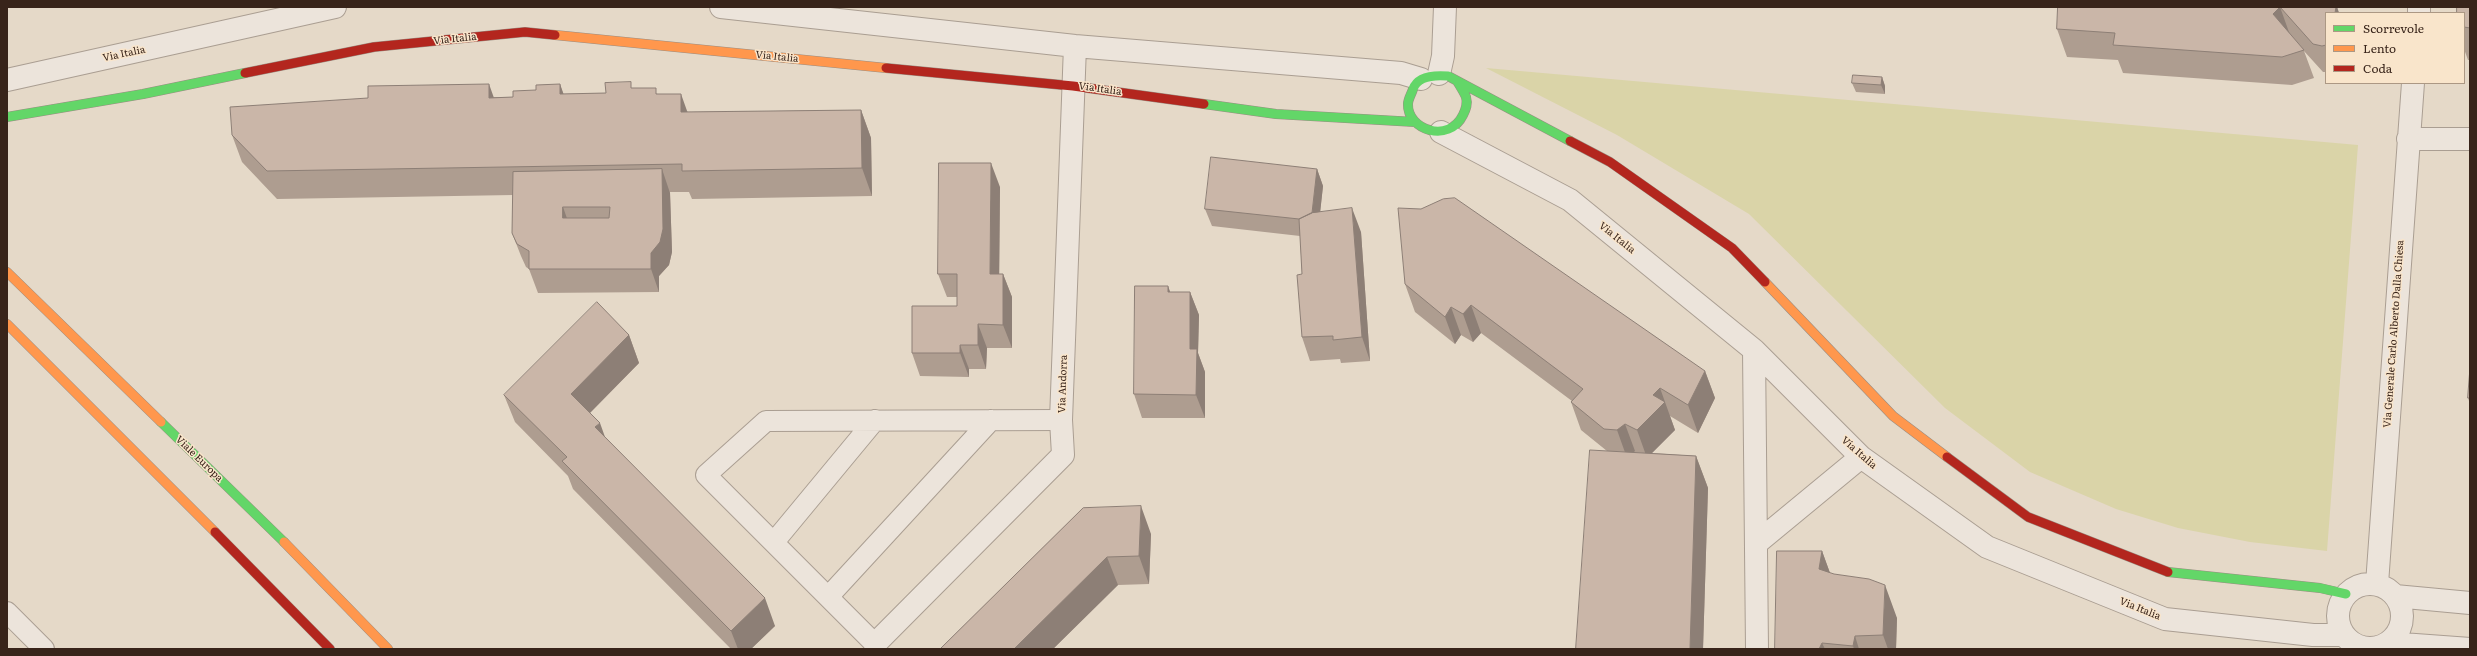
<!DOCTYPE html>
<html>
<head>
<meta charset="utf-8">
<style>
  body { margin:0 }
  #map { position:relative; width:2477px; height:656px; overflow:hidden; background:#e5d9c8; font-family:Literata,serif }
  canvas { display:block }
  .frame { position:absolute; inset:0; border:8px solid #38241a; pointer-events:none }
  .legend { position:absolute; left:2325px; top:12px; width:140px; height:72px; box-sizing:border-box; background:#f9e5cb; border:1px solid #ac9884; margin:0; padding:5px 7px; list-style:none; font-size:12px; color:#38241a }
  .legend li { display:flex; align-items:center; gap:8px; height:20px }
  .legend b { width:20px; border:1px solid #ac9884 }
</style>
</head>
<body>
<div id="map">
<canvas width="2477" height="656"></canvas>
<div class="frame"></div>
<ul class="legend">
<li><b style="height:5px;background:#63d668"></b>Scorrevole</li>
<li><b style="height:5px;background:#ff974d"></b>Lento</li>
<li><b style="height:5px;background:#b3261e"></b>Coda</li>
</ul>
</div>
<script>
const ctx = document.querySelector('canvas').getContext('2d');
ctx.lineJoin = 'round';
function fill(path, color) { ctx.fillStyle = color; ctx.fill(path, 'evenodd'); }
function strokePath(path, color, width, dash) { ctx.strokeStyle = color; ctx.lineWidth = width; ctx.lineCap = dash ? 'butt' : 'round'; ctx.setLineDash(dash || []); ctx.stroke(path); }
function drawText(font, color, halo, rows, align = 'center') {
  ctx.font = font + ' Literata,serif'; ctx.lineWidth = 3; ctx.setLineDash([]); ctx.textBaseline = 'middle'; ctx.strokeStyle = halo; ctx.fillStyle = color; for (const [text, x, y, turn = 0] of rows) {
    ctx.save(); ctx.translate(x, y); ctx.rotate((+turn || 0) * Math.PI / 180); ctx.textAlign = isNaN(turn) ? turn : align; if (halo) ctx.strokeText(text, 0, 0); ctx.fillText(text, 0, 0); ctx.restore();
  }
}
const green = new Path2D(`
  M1486,68L2358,145L2327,551L2250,542L2178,528L2116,509L2030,472L1945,408L1749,214L1617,135Z`);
const lane = new Path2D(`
  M774,542L875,420
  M828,597L991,420
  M7,612L44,649
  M875,644L706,475L766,421L1061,420`);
const street = new Path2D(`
  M721,7L1075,46L1401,73L1421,79
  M2419,13V7
  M1439,74L1443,56L1445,7
  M7,80L335,7
  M1441,132L1570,200L1754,350L1861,457L1987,547L2165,619L2313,635H2343
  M2408,139H2470
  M1754,350L1757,649
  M1758,542L1861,457
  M2338 616a32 32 0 1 1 64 0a32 32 0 1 1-64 0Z
  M2377,584L2413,83
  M2395,596L2470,603
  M2388,643L2470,649
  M875,644L1063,455L1061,420L1075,46`);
const fast = new Path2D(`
  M1457,81C1460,86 1464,92 1466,97C1468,104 1466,109 1463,115C1449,144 1407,130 1408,104C1408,99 1412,93 1413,89C1418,75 1436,75 1448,76L1570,141
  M1204,104L1276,114L1415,122
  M7,117L143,94L245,73
  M161,422L284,542
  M2168,572L2320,588L2346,594`);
const slow = new Path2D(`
  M555,35L886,68
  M7,272L161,422
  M1765,282L1893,416L1947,457
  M7,324L215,532
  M284,542L388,649`);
const jam = new Path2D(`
  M886,68L1073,86L1204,104
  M245,73L374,47L525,32L555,35
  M1570,141L1610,162L1732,248L1765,282
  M1947,457L2028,517L2168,572
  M215,532L330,649`);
const wall = new Path2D(`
  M2058,7H2337L2339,13H2326V72H2323L2304,51L2314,78L2292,85L2123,73L2118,60L2067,57L2057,29Z
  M2470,7V60H2468L2464,49V13Z
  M1882,77L1885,86V94L1856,92L1852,83Z
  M560,84L563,94L606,93L633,88L658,94L688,112L861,110L871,138L872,196L692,199L689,192H670L672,252L669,265L659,276V292L538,293L529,269L526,267L521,256L512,233L513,195L277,199L242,162L232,135L494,97H513Z
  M1317,169L1323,186L1320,212L1361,232L1370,361L1341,363L1340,359L1310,361L1302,337V274L1300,236L1212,226L1205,209Z
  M1000,187L999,274H1003L1012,297V348H987L986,369H969V377L920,376L912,353L957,306V297H947L938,274Z
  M1405,284L1705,371L1715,398L1698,433L1670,416L1675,430L1652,453L1696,456L1708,488L1703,649H1576L1607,451L1581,430L1571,402L1572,401L1481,333L1473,342L1461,335L1455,344L1415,312Z
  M1168,286L1170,292H1190L1199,315L1198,353L1205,372V418H1142L1134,394Z
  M629,335L639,363L590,413L605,437L775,626L751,649H731L573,489L568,476L515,422L504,395Z
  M2470,368V404L2468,398Z
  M1083,508L1151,534L1149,584L1118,585L1053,649H940Z
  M1822,551L1830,573L1897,618L1896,649H1775Z`);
const shadedWall = new Path2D(`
  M2280,7L2290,35L2273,14Z
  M2336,7H2337L2339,13H2335Z
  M1882,77L1885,86V94L1881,85Z
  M489,84L499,112L489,98Z
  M560,84L570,112L560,94Z
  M681,94L691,122L681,112Z
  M861,110L871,138L872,196L862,168Z
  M991,163L1000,187L999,297L990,274Z
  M662,169L670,193L672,252L669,265L659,276V292L651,269V253Z
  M1317,169L1323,186L1318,232L1312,215Z
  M563,207L571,230L563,218Z
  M1352,208L1361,232L1370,361L1362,337Z
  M1003,274L1012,297V348L1003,325Z
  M1168,286L1176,309L1168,292Z
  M1190,292L1199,315L1198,353L1205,372V418L1196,395L1190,349Z
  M1471,305L1481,333L1473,342L1463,314Z
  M1451,307L1461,335L1455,344L1445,317Z
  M978,324L987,348L986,369L978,345Z
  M629,335L639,363L581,422L571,394Z
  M960,345L969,369V377L960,353Z
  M1705,371L1715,398L1698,433L1688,405Z
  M1660,388L1675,430L1647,458L1637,430L1653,395Z
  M600,423L610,451L595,427Z
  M1625,424L1635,451L1627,458L1617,430Z
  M1696,456L1708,488L1703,649H1690Z
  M1141,506L1151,534L1149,584L1139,556Z
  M1822,551L1834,584L1819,569Z
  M1107,557L1118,585L1053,649H1014Z
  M1885,585L1897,618L1896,649H1888L1883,635Z
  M765,598L775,626L751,649H738L731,631Z
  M1855,636L1859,649H1854L1853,646Z
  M1822,643L1825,649H1819Z`);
const building = new Path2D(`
  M2058,7H2336L2335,13H2326V45L2322,46L2313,44L2280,7L2273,14L2304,50L2282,57L2113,45L2115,33L2057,29Z
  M2457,7H2470V28L2464,27V13H2457Z
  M1853,75L1882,77L1881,85L1852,83Z
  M631,82V88H656V94H681V112L861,110L862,168L682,171V164L267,171L232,135L230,107L368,98V86L489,84V98L513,97V91L536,90V85L560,84V94L606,93L605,83Z
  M1211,157L1317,169L1312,213L1299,219L1205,209Z
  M939,163H991L990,274H1003V325L978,324V345H960V353H912V306H957V274H938Z
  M662,169L663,229L660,242L651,253V269H529V251L517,244L512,233L513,172ZM563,207H610L609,218H563Z
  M1455,198L1705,371L1688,405L1660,388L1653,395L1665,402L1637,430L1625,424L1617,430L1604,429L1571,402L1583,389L1471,305L1463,314L1451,307L1445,317L1405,284L1398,208L1421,209L1443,199Z
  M1352,208L1362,337L1333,340V336L1302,337L1297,275L1302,274L1299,219L1311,213Z
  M1135,286H1168V292H1190V349H1197L1196,395L1134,394Z
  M597,302L629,335L571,394L600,423L595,427L765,598L731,631L562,461L567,457L504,395Z
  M2470,368V398H2468Z
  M1590,450L1696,456L1690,649H1576Z
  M1141,506L1139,556L1107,557L1014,649H940L1083,508Z
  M1777,551H1822L1819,569L1834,574L1869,579L1885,585L1883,635L1855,636L1853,646L1822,643L1819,649H1775Z`);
const streetNames = [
  ["Via Italia",455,39,-6],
  ["Via Italia",124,54,-12],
  ["Via Italia",777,57,6],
  ["Via Italia",1100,89,8],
  ["Via Italia",1617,238,39],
  ["Via Generale Carlo Alberto Dalla Chiesa",2394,334,-86],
  ["Via Andorra",1063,384,-88],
  ["Via Italia",1859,453,41],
  ["Viale Europa",199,459,44],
  ["Via Italia",2140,609,22]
];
fill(green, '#dad4a8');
strokePath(lane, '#aa9e92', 22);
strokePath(street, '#aa9e92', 24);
strokePath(fast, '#998d82', 10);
strokePath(slow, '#998d82', 10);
strokePath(jam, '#998d82', 10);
strokePath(lane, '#ece4db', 20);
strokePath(street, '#ece4db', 22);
strokePath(fast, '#63d668', 9);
strokePath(slow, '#ff974d', 9);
strokePath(jam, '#b3261e', 9);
fill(wall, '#ae9d90');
fill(shadedWall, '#8d7f76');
fill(building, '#cab6a8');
strokePath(building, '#8d7f76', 1);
drawText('10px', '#38241a', '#f9e5cb', streetNames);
</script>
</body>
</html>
